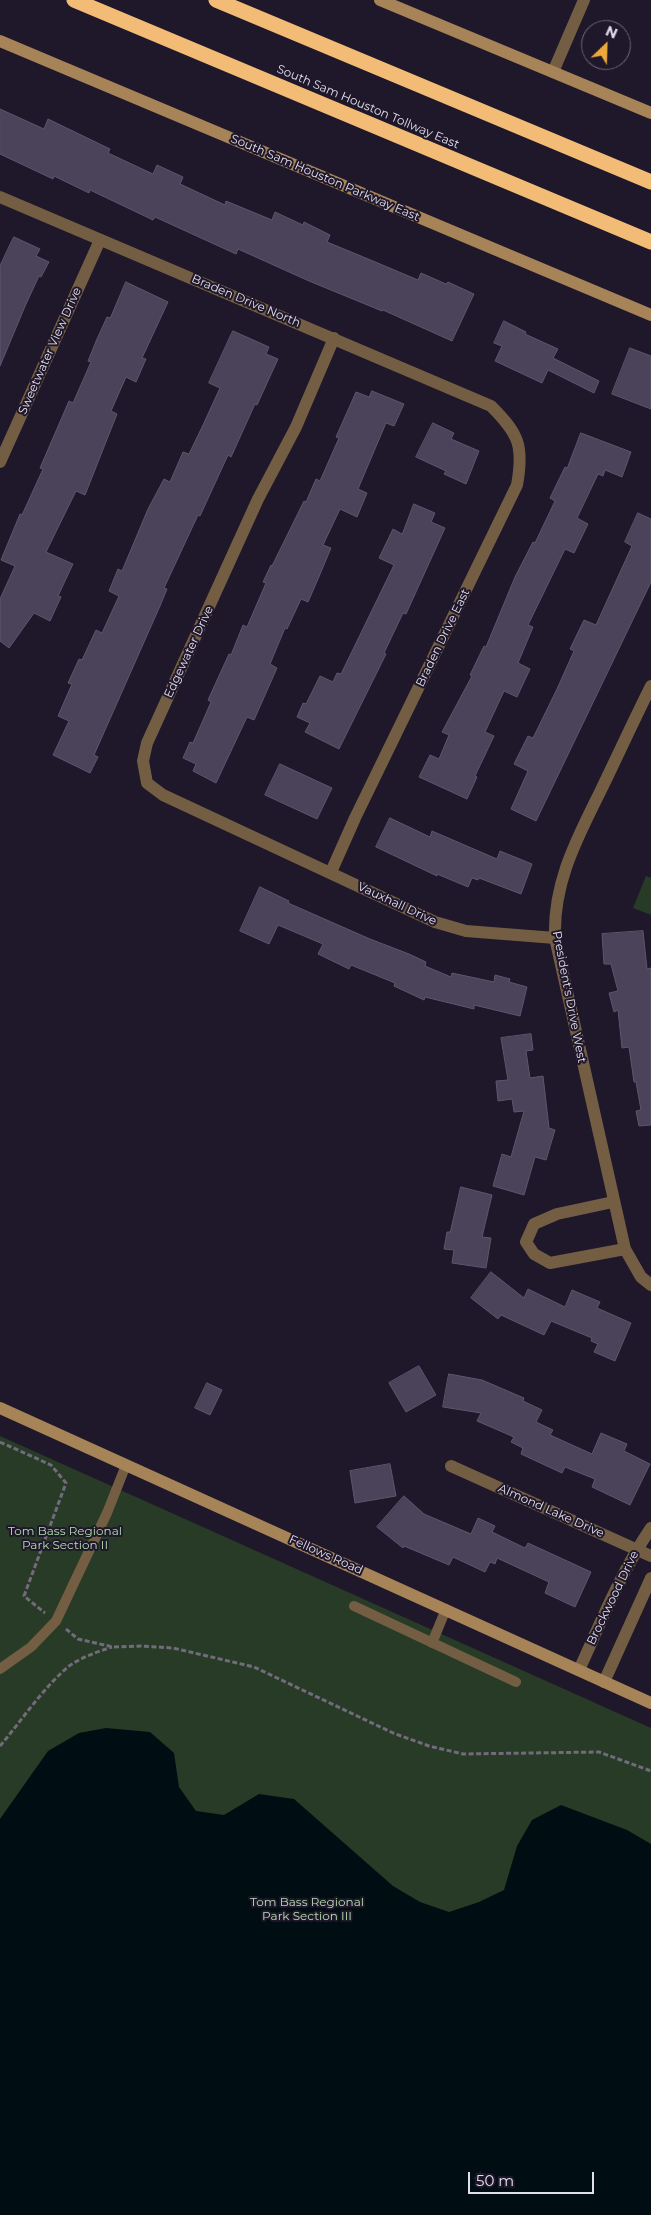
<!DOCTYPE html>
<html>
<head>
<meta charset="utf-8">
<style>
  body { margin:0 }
  #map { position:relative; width:651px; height:2215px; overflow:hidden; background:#1f172a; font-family:Montserrat,sans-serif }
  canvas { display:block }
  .north { position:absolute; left:581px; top:20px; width:50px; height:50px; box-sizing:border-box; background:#1f172a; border:1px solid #6d6778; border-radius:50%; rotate:24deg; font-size:14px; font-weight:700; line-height:20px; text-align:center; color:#e3deec }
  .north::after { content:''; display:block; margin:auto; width:18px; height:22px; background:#eda83b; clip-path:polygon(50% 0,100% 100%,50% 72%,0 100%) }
  .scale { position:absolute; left:468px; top:2172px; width:126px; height:22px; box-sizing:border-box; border:2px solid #e3deec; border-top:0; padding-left:6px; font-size:15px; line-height:18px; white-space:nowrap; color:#e3deec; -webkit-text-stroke:4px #1f172a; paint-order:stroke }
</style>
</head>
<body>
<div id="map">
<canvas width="651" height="2215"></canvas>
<div class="north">N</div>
<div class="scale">50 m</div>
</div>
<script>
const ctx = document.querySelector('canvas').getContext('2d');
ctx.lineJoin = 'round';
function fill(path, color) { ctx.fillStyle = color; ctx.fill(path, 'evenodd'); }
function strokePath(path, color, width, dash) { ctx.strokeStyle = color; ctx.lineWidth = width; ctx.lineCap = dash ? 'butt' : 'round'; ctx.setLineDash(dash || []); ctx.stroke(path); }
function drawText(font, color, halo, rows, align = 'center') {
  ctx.font = font + ' Montserrat,sans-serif'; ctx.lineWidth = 4; ctx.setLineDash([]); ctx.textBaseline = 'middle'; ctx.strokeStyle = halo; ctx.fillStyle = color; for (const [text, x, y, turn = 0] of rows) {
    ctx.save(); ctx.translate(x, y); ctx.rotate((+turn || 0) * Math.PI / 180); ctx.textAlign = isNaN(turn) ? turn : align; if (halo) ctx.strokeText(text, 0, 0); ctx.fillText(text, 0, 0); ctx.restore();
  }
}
const green = new Path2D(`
  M646,876L651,878V915L633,908Z
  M0,1436L651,1728V2215H0Z`);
const water = new Path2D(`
  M106,1728L150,1732L174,1753L179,1787L196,1811L224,1815L259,1794L294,1799L393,1886L420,1902L449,1912L479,1902L504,1890L517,1846L532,1820L561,1805L627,1830L651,1844V2215H0V1819L48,1751L79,1733Z`);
const building = new Path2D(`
  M0,109L44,129L48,119L110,149L108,153L153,174L157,165L183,177L180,184L225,205L226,201L272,220L275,212L303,225L304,222L330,235L327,242L373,261L418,280L421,273L446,284L448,282L474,294L452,341L383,310L382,311L309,281L238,249L236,254L155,217L153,220L90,190L89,193L54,176L53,179L0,154Z
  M14,237L40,249L36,256L49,262L41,277L39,276L26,304L0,366V266Z
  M126,282L168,302L142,358L146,359L136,382L126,377L111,411L117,414L85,495L76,491L46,552L73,564L58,596L61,597L50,621L34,613L9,648L0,641V599L15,566L1,560L20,514L22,515L43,469L40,468L69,401L73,403L91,362L88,361L97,339L107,317L110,318Z
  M504,321L526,332L525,334L558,349L553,358L599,381L594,393L548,370L542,383L495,361L502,346L494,343Z
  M233,331L269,347L266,354L278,359L257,405L255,404L231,457L228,455L200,516L198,515L164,588L167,589L160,606L94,755L98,757L90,773L53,755L69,721L58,716L72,684L68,683L79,659L82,660L96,630L102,633L119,596L109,591L118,569L122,571L148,509L164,479L170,482L183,452L189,454L203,425L220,388L209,383Z
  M630,348L651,356V409L612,394Z
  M372,391L404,404L394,426L386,423L358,489L367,493L357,517L340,509L323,545L331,548L318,579L308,602L301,599L287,629L285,628L270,664L277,668L254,720L247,717L216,783L193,771L196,764L183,758L190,742L193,743L211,702L208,700L229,654L231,655L243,625L247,627L266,583L263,582L271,565L272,566L304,501L306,502L316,479L320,481L339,438L336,437L356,392L369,397Z
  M433,423L454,433L451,439L479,451L466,484L444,474L446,471L416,457Z
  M581,433L631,452L622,477L605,470L603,476L598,474L577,518L588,524L574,553L565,549L528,625L533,627L518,663L530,669L517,697L504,691L485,732L494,736L475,776L477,777L467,799L419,777L430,755L439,759L449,735L442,732L472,676L470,675L484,646L486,647L515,577L533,542L535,543L555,501L550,498L565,467L567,468Z
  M414,504L435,513L431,522L445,528L406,614L403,613L384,653L386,654L339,749L305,732L310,723L297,717L303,703L306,704L320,676L333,682L337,673L341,674L394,565L379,558L393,529L402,534Z
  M638,513L651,519V582L536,821L511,809L528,771L514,764L528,736L533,738L557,689L574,651L570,649L584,620L596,625L632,546L625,542Z
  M280,764L332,788L317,819L265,795Z
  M390,818L430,837L432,831L497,859L500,851L532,864L521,894L479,878L478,880L472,878L468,887L437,874V876L376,847Z
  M260,887L289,901L288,903L370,939L409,954L426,962L425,966L451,977L452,973L494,982L495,975L510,979L509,982L527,987L520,1016L474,1005V1009L425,997L424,1000L394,986L395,983L351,965L349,969L318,954L323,944L278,925L269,944L240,931Z
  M643,931L647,969L651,968V1125L639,1126L636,1111L641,1110L636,1082H634L629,1047L622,1048L618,1010L614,1012L609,993L618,991L611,964H604L602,934Z
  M531,1034L533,1050L526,1051L530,1078L543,1076L549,1128L555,1130L546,1160L535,1157L524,1195L493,1186L502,1154L511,1157L524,1111L514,1112L512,1099L498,1101L496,1081L508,1080L501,1038Z
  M461,1187L492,1195L482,1237L491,1238L486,1268L452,1263L454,1250L444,1249L447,1232H450Z
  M491,1272L524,1298L528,1289L565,1307L572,1290L600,1302L597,1308L631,1323L615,1361L594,1352L598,1344L591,1341L592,1338L551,1321L544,1335L501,1315L498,1319L471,1298Z
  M419,1366L436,1395L406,1412L389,1383Z
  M449,1374L482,1380L524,1398L523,1401L542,1410L536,1422L553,1430L550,1435L592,1454L601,1433L627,1444L624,1451L650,1464L630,1505L592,1487L595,1479L565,1467L562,1473L521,1454L523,1448L511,1442L514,1437L477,1421L481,1413L443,1407Z
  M207,1383L222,1390L210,1415L195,1408Z
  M390,1464L396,1496L355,1503L350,1471Z
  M404,1496L424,1514L471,1534L478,1518L495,1526L492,1532L525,1548L528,1543L591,1572L575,1607L545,1593L549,1582L497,1558L495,1564L490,1562L485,1572L453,1557L449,1565L404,1546L403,1548L377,1527Z`);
const path = new Path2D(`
  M0,1442L51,1465L66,1483L24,1596L45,1613
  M66,1629L78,1639L113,1647L141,1646L173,1648L254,1667L393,1733L429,1746L463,1754L599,1752L651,1771
  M0,1746C22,1720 43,1688 69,1666C82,1657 97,1652 112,1647`);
const lane = new Path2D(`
  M354,1606L516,1682
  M432,1643L446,1609
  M0,1669L31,1647L56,1621L107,1513L126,1465`);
const street = new Path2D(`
  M553,72L584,0
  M0,197L491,406C519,434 524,446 517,485L355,818L331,872
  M334,338L296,427L258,499L147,743L143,761L147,783L163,795L435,922L466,931L555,938
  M0,462L100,240
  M651,686C634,720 618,755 601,790C577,839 553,882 555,938L625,1249L641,1277L651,1285
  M613,1202L557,1214L534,1224L526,1242L534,1254L550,1263L625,1249
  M451,1466L651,1556
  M579,1670C601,1622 621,1572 651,1528
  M604,1682L651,1578`);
const secondary = new Path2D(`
  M380,0L651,113
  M0,41L651,315
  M0,1408L651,1703`);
const highway = new Path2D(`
  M74,0L651,242
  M216,0L651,182`);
const streetNames = [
  ["South Sam Houston Tollway East",368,107,23],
  ["South Sam Houston Parkway East",325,178,23],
  ["Braden Drive North",246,301,23],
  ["Sweetwater View Drive",50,351,-66],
  ["Braden Drive East",443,638,-64],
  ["Edgewater Drive",189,652,-65],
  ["Vauxhall Drive",397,904,25],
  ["President's Drive West",569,997,79],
  ["Almond Lake Drive",551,1511,24],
  ["Fellows Road",326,1555,24],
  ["Brockwood Drive",613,1598,-64]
];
const parkNames = [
  ["Tom Bass Regional",65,1531],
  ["Park Section II",65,1545],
  ["Tom Bass Regional",307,1902],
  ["Park Section III",307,1916]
];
fill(green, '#283b26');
fill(water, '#000e13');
fill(building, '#4a4359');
strokePath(building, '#5d566d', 1);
strokePath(path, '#726b7c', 3, [5, 2.5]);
strokePath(lane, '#745e43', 10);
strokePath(street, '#745e43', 12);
strokePath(secondary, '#a78458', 12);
strokePath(highway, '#f3bc76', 15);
drawText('12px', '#e3deec', '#1f172a', streetNames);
drawText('12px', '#b4dfb1', '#1f172a', parkNames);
</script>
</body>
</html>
